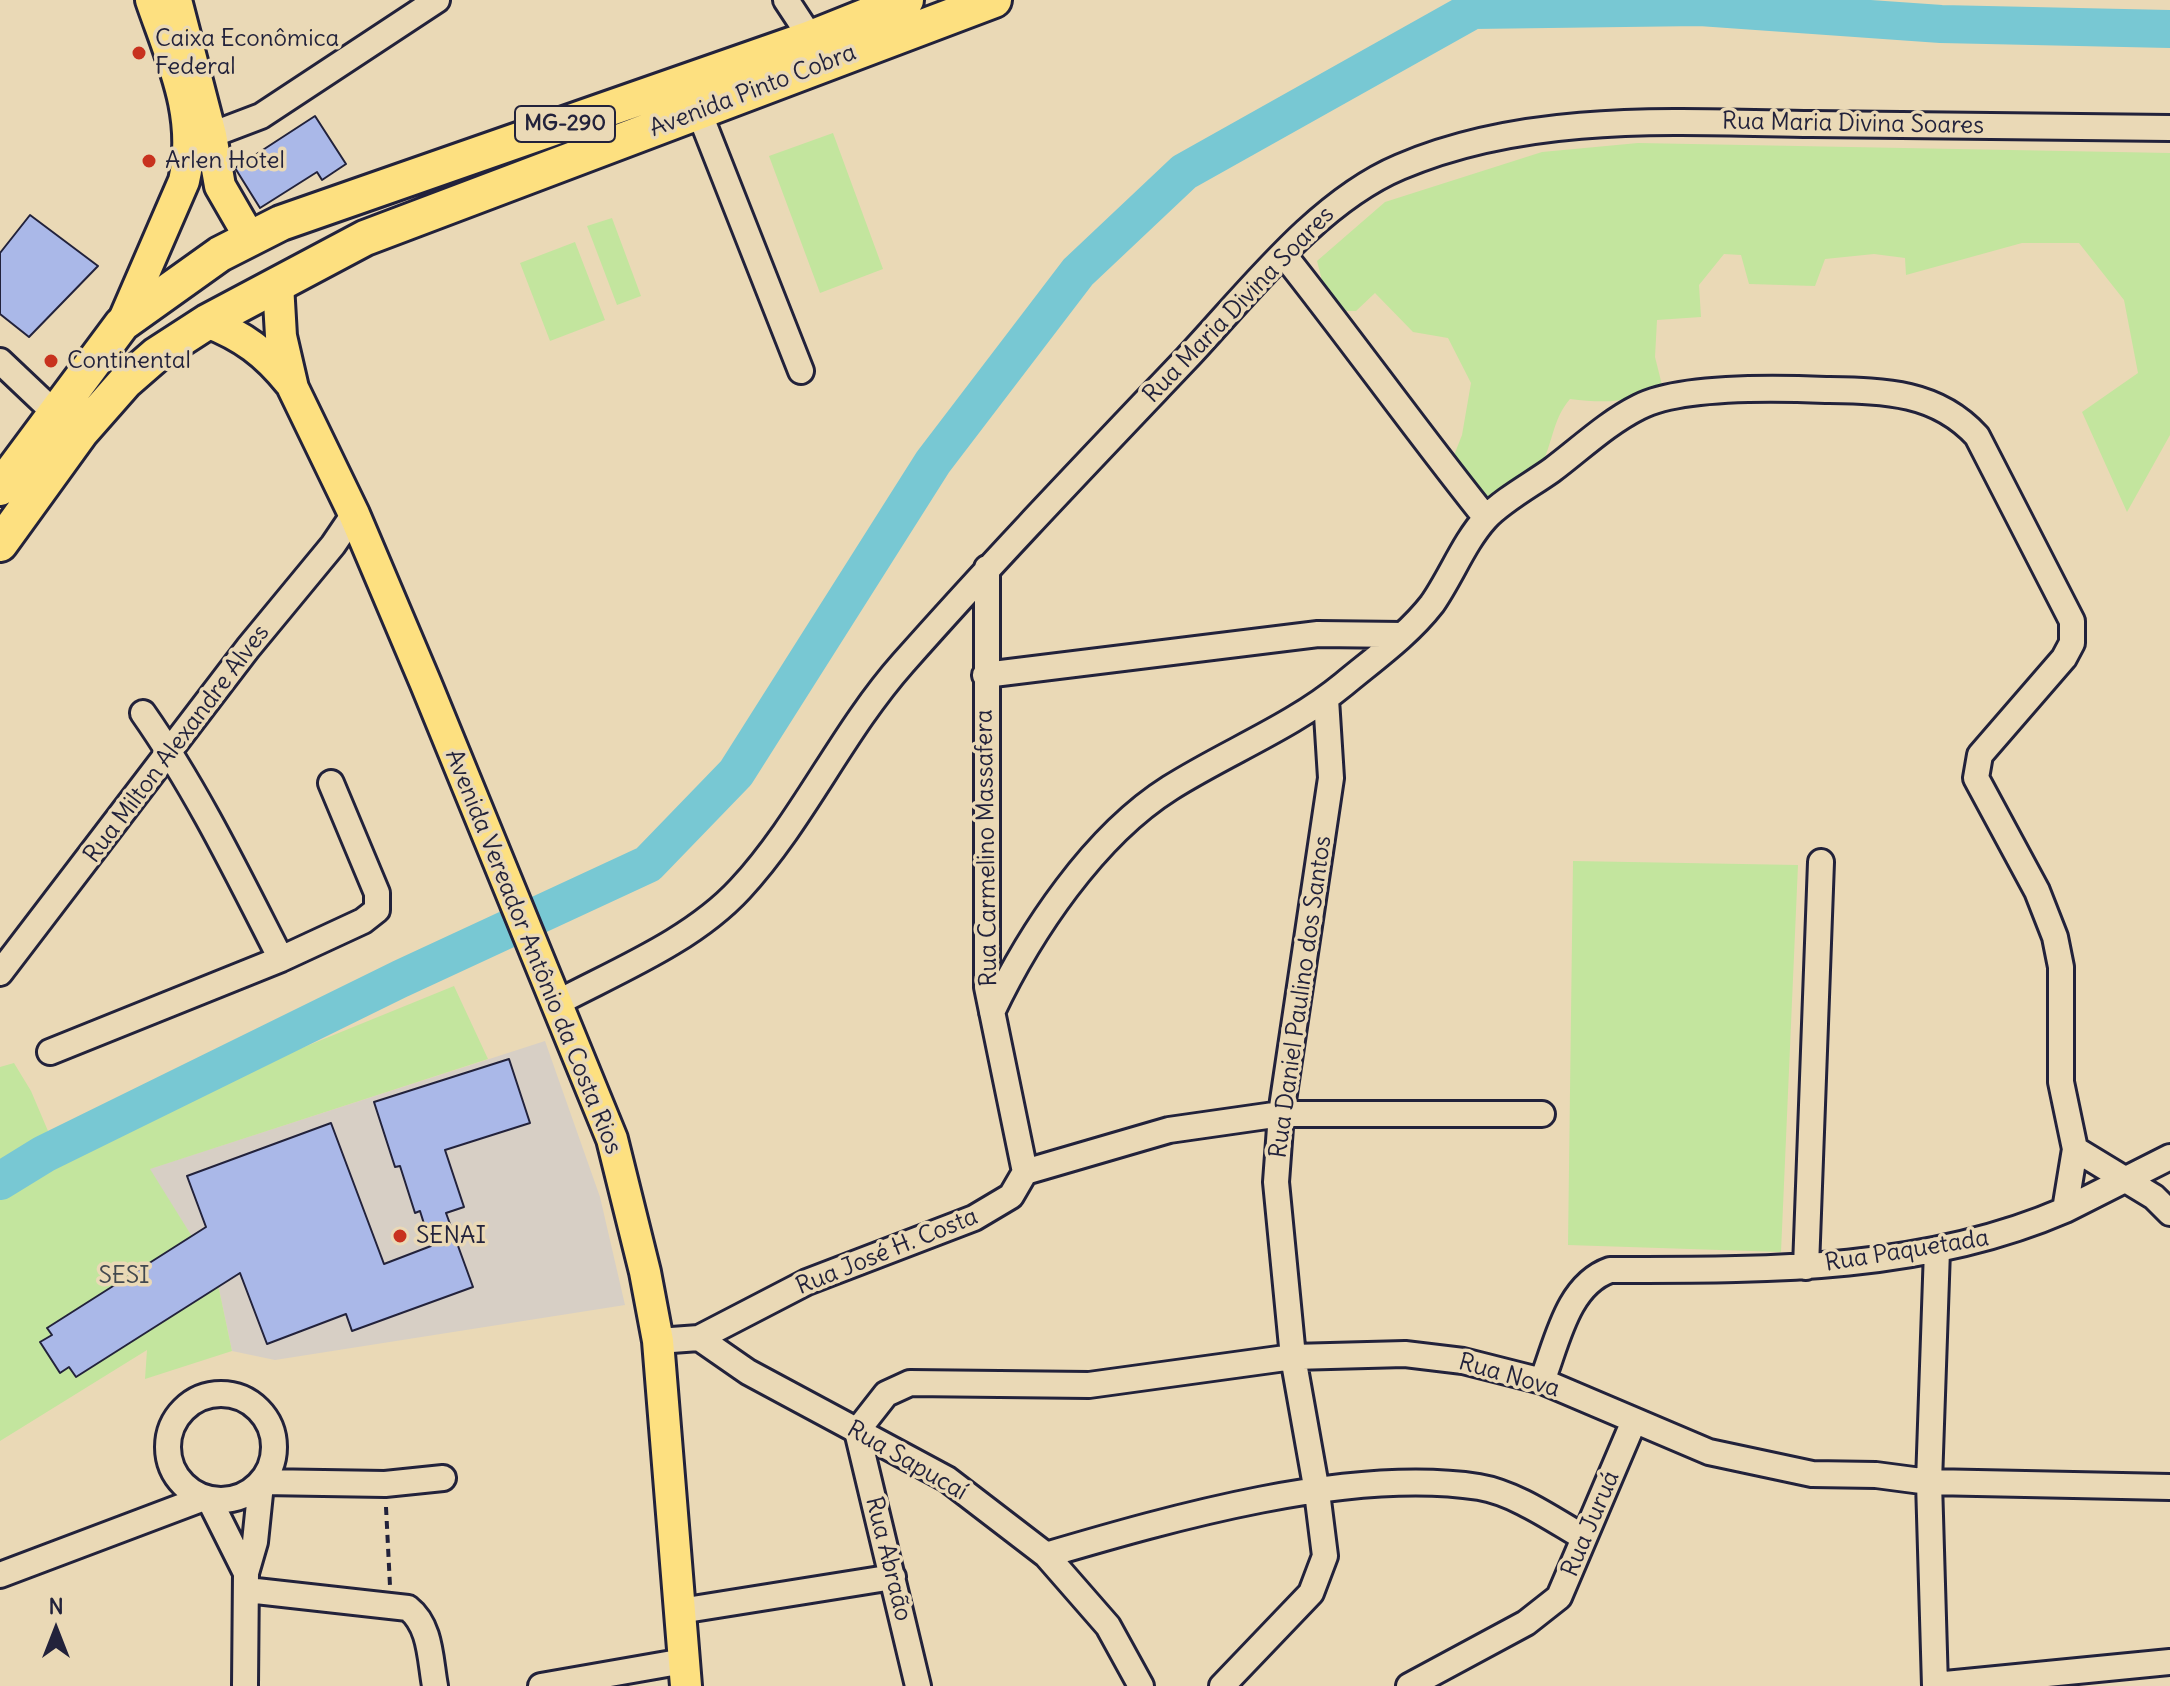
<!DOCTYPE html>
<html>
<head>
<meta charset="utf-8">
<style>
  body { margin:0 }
  #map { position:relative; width:2170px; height:1686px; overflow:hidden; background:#ead9b6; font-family:Delius,sans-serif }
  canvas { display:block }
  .north { position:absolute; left:16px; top:1590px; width:80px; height:80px; -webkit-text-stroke:6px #ead9b6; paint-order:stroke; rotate:0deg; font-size:22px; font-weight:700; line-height:32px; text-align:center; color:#22223b }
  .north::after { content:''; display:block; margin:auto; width:28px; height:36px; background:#22223b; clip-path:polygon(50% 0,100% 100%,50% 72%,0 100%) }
</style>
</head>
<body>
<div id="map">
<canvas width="2170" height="1686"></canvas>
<div class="north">N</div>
</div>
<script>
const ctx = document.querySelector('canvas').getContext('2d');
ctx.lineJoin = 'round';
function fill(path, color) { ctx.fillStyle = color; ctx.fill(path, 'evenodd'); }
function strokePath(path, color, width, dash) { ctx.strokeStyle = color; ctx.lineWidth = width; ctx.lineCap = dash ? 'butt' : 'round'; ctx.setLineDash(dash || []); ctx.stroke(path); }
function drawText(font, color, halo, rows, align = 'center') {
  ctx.font = font + ' Delius,sans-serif'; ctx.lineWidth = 7; ctx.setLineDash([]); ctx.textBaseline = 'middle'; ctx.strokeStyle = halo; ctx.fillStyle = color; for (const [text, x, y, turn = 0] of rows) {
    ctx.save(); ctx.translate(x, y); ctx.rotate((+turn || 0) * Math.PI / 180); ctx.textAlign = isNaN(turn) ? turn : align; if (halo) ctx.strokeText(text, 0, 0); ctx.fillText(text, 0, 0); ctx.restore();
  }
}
const built = new Path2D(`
  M545,1041L600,1197L625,1305L275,1360L232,1351L216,1275L149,1169Z`);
const green = new Path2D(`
  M833,133L883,269L820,293L769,156Z
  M1638,143L2170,153V435L2127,512L2082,412L2138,373L2124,300L2079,243H2022L1906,275L1905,258L1874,254L1825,259L1815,286L1749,284L1741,255L1724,254L1699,285L1701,317L1657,320L1655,357L1662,385C1631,404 1604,403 1570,399C1554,418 1554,435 1545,457C1536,479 1499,494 1480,506L1451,463L1462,435L1471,383L1448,338L1413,332L1375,293L1356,311H1341L1325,292L1317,261L1385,202L1542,152Z
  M612,218L641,296L617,305L587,226Z
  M575,242L605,320L550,341L520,263Z
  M1573,861L1798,865L1781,1252L1568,1245Z
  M454,986L488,1059L150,1169L216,1275L232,1351L145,1379L147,1350L0,1441V1197L228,1078Z
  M14,1063L31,1091L48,1131L0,1162V1067Z`);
const river = new Path2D(`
  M0,1181L44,1154L400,979L648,864L736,773L933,462L1078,272L1184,172L1473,10L1700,7L1941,24L2170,29`);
const building = new Path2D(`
  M315,116L346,164L322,180L317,172L260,208L235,168Z
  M30,215L98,266L29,337L0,314V253Z
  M509,1059L530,1123L445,1150L464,1207L446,1213L473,1287L352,1331L346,1314L267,1344L240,1273L76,1377L69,1367L60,1373L40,1342L52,1335L47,1328L206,1227L187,1176L331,1123L384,1264L431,1246L420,1211L415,1213L400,1166L395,1167L374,1102Z`);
const path = new Path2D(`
  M386,1507L390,1586`);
const minor = new Path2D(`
  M786,0L811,38
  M699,112L801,371
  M211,135L261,116L437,0
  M1284,255C1353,342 1417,432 1486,518
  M0,361L57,415
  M987,568V987L1025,1172
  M985,675L1318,634L1403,635
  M143,713C197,790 238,875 281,959
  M0,973L248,648L333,545L354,514
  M555,1004C617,971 692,941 740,889C803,821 841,733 903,663C995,559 1091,459 1187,358C1248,293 1317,202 1400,167C1528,112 1676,122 1812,124C1931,125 2051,127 2170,128
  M992,1012C1030,932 1094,836 1170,788C1227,752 1292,727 1344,684C1374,659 1408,635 1432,604C1451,577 1464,542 1486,518C1503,500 1531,485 1552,470C1580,449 1607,423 1639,407C1680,386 1778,388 1826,390C1883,391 1936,391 1977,436L2072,621V643L2064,658L1980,755L1976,778L2037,891L2055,937L2061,967V1082L2075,1149L2065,1210C1922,1272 1763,1270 1610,1270C1567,1285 1557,1343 1542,1381
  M50,1052L281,959L363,921L377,910V893L331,783
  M2075,1149L2154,1197L2170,1213
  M2065,1210L2170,1157
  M1806,1267L1821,862
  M699,1338L807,1282L974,1218L1011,1196L1025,1172L1169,1130L1281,1114H1542
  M658,1341L699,1338L748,1372L947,1479L1046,1555L1108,1626L1141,1686
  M168 1447a53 53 0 1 1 106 0a53 53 0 1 1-106 0Z
  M262,1482L385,1484L443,1478
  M209,1499L246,1573
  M1046,1555C1172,1518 1349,1467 1479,1487C1515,1493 1552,1519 1583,1537
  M0,1575L204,1498
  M247,1590L408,1608C431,1626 430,1659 435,1686
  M680,1611L893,1577
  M1935,1685L2170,1662
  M245,1686L246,1573L255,1542L261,1484
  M541,1686L684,1661
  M918,1686L857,1431L886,1394L910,1383L1089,1385L1293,1357L1405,1354L1463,1361L1542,1381L1709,1452L1812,1474L1876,1475L1929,1482L2170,1487
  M1222,1686L1311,1593L1325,1556L1317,1492L1293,1357L1276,1182L1281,1114L1331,778L1326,699
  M1409,1686L1526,1623L1559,1597L1634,1421
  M1935,1686L1929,1482L1937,1250`);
const major = new Path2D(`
  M176,0L211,135L220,186L250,238
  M278,284L281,336L293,388L354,514L426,684L612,1139L645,1272L658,1341L686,1686
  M207,322C243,336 266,353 290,383
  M122,324L184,181C199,116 172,61 151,0`);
const highway = new Path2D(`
  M0,488L122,324L220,254L281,223L811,38L906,0
  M0,544L81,432L125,382L156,355L207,322L365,238L994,0`);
const markers = [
  [139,53,8,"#c8321e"],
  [149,161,8,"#c8321e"],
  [51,361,8,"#c8321e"],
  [400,1236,8,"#c8321e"]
];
const shields = [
  [565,124,100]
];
const shieldNames = [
  ["MG-290",565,124]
];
const poiNames = [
  ["Caixa Econômica",155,39],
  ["Federal",155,67],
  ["Arlen Hotel",165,161],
  ["Continental",67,361],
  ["SENAI",416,1236]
];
const streetNames = [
  ["Avenida Pinto Cobra",753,91,-21],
  ["Rua Maria Divina Soares",1853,124,1],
  ["Rua Maria Divina Soares",1239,305,-46],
  ["Rua Milton Alexandre Alves",177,744,-53],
  ["Rua Carmelino Massafera",987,848,-91],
  ["Avenida Vereador Antônio da Costa Rios",533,952,68],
  ["Rua Daniel Paulino dos Santos",1301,997,-82],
  ["Rua Paquetada",1907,1251,-9],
  ["Rua José H. Costa",887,1252,-22],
  ["Rua Nova",1509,1376,16],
  ["Rua Sapucaí",907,1461,30],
  ["Rua Juruá",1591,1524,-67],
  ["Rua Abraão",888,1559,76]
];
const parkNames = [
  ["SESI",124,1276]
];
fill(built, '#d7cfc5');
fill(green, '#c3e59e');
strokePath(river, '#78c8d3', 38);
fill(building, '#aab8e8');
strokePath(building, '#22223b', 2);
strokePath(minor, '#22223b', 30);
strokePath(major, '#22223b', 36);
strokePath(highway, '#22223b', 40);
strokePath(path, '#22223b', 4, [8, 6]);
strokePath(minor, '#ead9b6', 24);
strokePath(major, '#fde080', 30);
strokePath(highway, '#fde080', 34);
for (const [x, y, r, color] of markers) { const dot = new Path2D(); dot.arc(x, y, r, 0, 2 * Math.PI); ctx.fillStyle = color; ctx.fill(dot); strokePath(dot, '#ead9b6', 3); }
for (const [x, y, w] of shields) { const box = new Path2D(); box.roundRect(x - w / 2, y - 18, w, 36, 6); ctx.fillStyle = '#ead9b6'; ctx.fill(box); strokePath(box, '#22223b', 2); }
drawText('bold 22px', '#22223b', null, shieldNames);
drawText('24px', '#22223b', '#ead9b6', poiNames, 'left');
drawText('24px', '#22223b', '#ead9b6', streetNames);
drawText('24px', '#42494f', '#ead9b6', parkNames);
</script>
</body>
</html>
